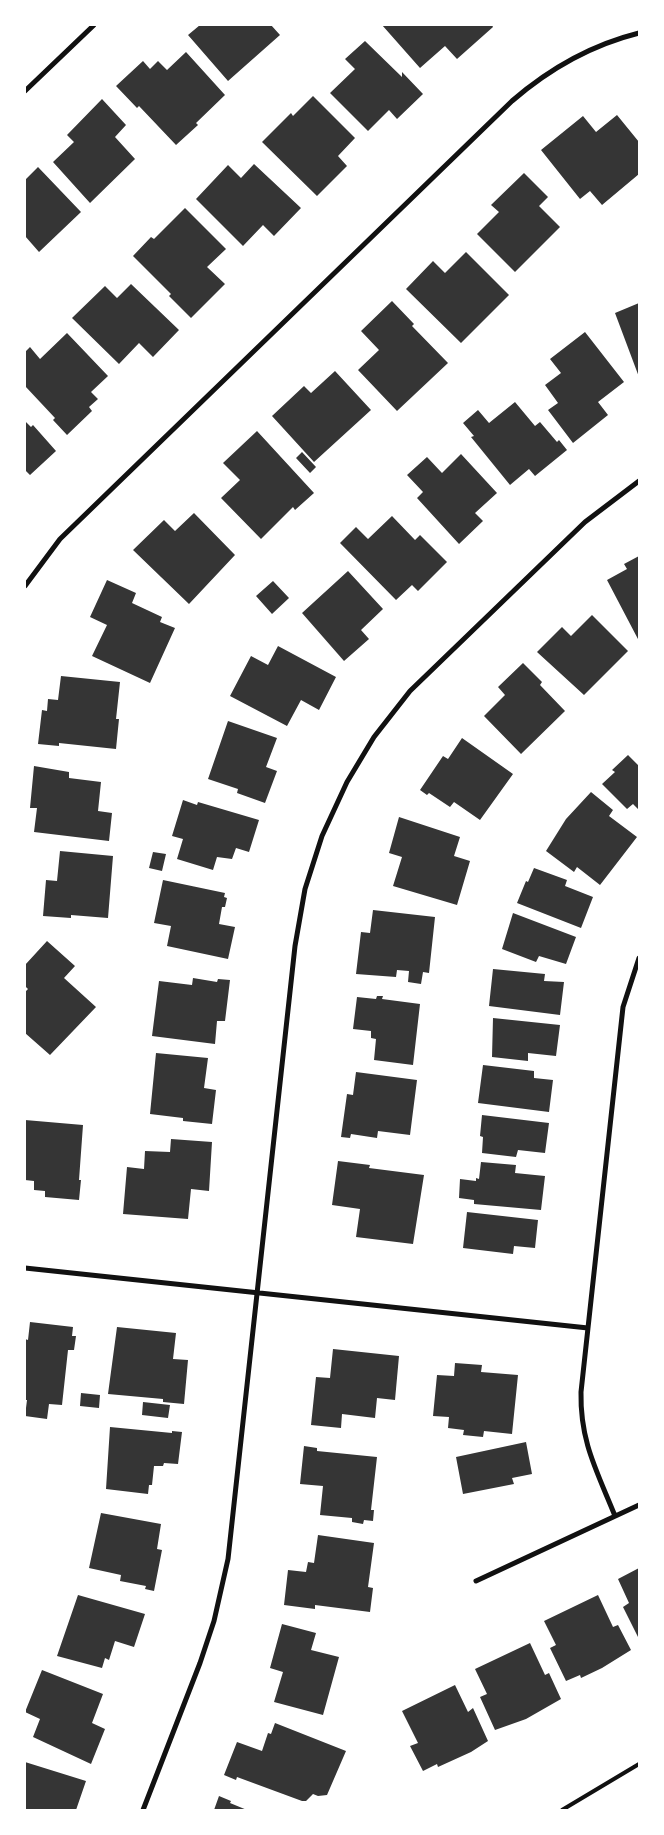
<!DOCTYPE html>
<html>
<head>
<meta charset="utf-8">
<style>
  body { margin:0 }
  #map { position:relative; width:664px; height:1835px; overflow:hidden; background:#fff; font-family:Merriweather,serif }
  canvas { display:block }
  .frame { position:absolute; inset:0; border:26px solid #fff; pointer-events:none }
</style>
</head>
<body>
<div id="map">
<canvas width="664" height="1835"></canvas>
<div class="frame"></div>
</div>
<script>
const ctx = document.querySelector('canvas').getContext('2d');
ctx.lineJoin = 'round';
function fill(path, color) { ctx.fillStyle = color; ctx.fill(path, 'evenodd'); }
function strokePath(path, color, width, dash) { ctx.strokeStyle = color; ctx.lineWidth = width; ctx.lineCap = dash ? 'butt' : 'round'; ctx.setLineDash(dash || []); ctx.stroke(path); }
const building = new Path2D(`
  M200,25H271L280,35L228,81L188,35Z
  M382,25H492L493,27L457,59L445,46L420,68Z
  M365,41L402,77V72L423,94L397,119L389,110L368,131L330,93L355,69L345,59Z
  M186,52L225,95L196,123L198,125L176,145L139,106L137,108L116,86L143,61L150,69L158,61L167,70Z
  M313,96L355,138L338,156L347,166L317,196L262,142L291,113L293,116Z
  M102,99L126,125L115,137L135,159L90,203L53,162L74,142L67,135Z
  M617,115L639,142V174L602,205L590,191L580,199L541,150L583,116L596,132Z
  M254,164L301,208L274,236L263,225L243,246L196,199L228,165L241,178Z
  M38,167L81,212L39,252L25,236V180Z
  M524,173L548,197L539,206L560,227L515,272L477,234L499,212L491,205Z
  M185,208L226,249L207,267L225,284L191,318L169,296L171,294L133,256L151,237L154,239Z
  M466,252L509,295L461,343L406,289L433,261L445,273Z
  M131,284L179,330L153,357L139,343L119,364L72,318L105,286L117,298Z
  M392,301L414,324L412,326L448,363L397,411L358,370L379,350L361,331Z
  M639,303V377L615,313Z
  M585,332L624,382L598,402L608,415L573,443L548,410L558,403L545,385L561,373L550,359Z
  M67,333L108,376L91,392L98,399L89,407L92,411L67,435L53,420L55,418L25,386V352L30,347L40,359Z
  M335,371L371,410L314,462L272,416L304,386L311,393Z
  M515,402L535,426L540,422L557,442L559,440L567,450L535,476L529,469L510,485L471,437L474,436L463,423L478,410L489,423Z
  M25,421L31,427L33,425L56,451L30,475L25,470Z
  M257,431L314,493L295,510L293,507L261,539L221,498L240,480L223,463Z
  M302,452L316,467L310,473L296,458Z
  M461,454L497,493L475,513L483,521L459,544L417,498L423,492L407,475L427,457L442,473Z
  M194,513L235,555L189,604L133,550L164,520L175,531Z
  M392,516L415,540L420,535L447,562L418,591L412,585L396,600L340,543L356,527L368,539Z
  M639,556V641L607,580L627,569L624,564Z
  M348,571L383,609L361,630L369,639L344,661L302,613Z
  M107,580L136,593L132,603L162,617L160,622L175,628L150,683L92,656L107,625L90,617Z
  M273,581L289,598L272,614L256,596Z
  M592,615L628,651L584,695L537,652L562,627L571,636Z
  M278,646L336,677L319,710L301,700L287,726L230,696L251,656L268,665Z
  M523,663L542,682L540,685L565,711L521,754L484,716L505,695L498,687Z
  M61,676L120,682L116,719H119L116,749L59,743V746L38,744L42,710L47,711L48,699L58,700Z
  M228,721L277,738L266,767L277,771L265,803L237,793L238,789L208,779Z
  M462,738L513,774L480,820L454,802L450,807L429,793L427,795L420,790L443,756L448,759Z
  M628,755L639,766V810L633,804L627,809L602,784L615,772L612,770Z
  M34,766L69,772V778L101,782L98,811L112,813L109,841L34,832L37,808H30Z
  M591,792L613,810L609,816L637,837L600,885L577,867L574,872L546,851L566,819Z
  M183,800L197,805L198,802L259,820L249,852L236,848L232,859L217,857L213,870L177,859L183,839L172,836Z
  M399,817L460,837L454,856L470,861L457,905L393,886L402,857L389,853Z
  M60,851L113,856L108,918L71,915V918L43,916L46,880L57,881Z
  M153,852L166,854L162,871L149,868Z
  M534,868L567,880L565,886L593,897L581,928L517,903L526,881L528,882Z
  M163,880L225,893L224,897L227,898L225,907H222L219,924L235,927L228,959L167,946L171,926L154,923Z
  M373,910L435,917L429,973L423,972L421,984L408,982L409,971L397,970L396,977L356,974L361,932L370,933Z
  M513,913L576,937L566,964L539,956L536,962L502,949Z
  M47,941L75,966L64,978L96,1007L50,1055L25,1033V992L28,989L25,986V965Z
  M493,969L545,974L544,981L564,982L560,1015L489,1006Z
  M193,978L217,982L218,979L230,980L225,1021H217L215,1044L152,1036L159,981L192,985Z
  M377,996H383L382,999L420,1004L413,1065L374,1060L376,1039L371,1038V1031L353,1029L357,997L376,999Z
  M493,1018L560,1025L556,1056L528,1053V1061L492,1057Z
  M156,1053L208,1058L204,1088L216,1090L212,1124L183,1121V1118L150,1114Z
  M483,1065L534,1071V1078L553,1080L549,1112L478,1103Z
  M356,1072L417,1080L410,1135L378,1131L377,1138L351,1134L350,1138L341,1137L347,1094L353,1095Z
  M482,1115L549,1123L545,1153L518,1150L516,1157L482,1153L483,1137L480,1136Z
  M25,1120L83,1125L79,1180H81L79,1200L45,1197V1191L34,1190V1181L25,1180Z
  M171,1139L212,1142L209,1191L191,1189L188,1219L123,1214L127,1167L144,1169L145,1151L170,1152Z
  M338,1161L370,1165L369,1168L424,1175L413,1244L356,1237L360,1209L332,1205Z
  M481,1162L516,1165L515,1173L545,1176L541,1210L474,1204V1200L459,1198L460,1179L476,1181V1178L479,1179Z
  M467,1212L538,1220L535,1248L514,1246L513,1254L463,1248Z
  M30,1322L73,1327L72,1336H76L74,1350H68L62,1405L49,1404L47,1419L25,1416L27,1400H25V1339L28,1340Z
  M117,1327L176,1333L173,1359L188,1360L184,1404L163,1402V1399L108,1394Z
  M333,1349L399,1356L395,1400L377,1398L375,1418L342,1414L341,1428L311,1425L316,1377L330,1378Z
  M455,1363L482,1365L481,1372L518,1375L512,1434L484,1431L483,1437L463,1435L464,1430L448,1428L449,1417L433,1416L437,1375L454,1376Z
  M81,1393L100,1395L99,1408L80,1406Z
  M143,1402L170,1405L168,1418L142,1415Z
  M110,1427L172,1433V1431L182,1432L178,1464L164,1463L163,1466H154L152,1485H149L148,1494L106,1489Z
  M526,1442L532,1474L512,1478L514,1484L463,1494L456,1457Z
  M304,1446L317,1448V1451L377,1457L371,1510H374L373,1521L364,1520L363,1524L352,1522V1518L320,1515L323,1486L300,1484Z
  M101,1513L161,1524L157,1549L162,1550L154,1591L145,1589L146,1586L120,1581L121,1575L89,1568Z
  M318,1535L374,1543L368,1587L373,1588L370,1612L315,1605V1609L284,1605L288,1570L306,1572L308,1562L314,1563Z
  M639,1568V1639L623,1607L629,1603L618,1579Z
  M78,1595L145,1614L134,1647L115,1641L109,1660L105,1658L102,1668L57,1656Z
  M598,1595L613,1627L618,1625L631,1650L602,1668L581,1678L580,1675L566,1681L550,1648L556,1645L544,1621Z
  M282,1624L316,1633L311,1650L339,1657L323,1715L274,1702L283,1672L270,1668Z
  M530,1643L545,1675L549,1673L561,1699L526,1719L495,1730L480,1697L487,1694L475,1669Z
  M42,1670L103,1694L92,1723L105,1729L91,1764L33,1737L40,1719L25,1712Z
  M455,1685L468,1712L473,1708L488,1741L471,1752L438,1767L437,1764L423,1771L410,1746L418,1743L402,1711Z
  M275,1723L346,1751L327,1795L318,1796L313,1794L306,1801H302L237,1777L236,1780L224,1775L237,1742L262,1751L268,1733L271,1734Z
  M25,1762L86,1781L76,1810H25Z
  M219,1796L231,1801L230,1803L247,1810H214Z`);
const service = new Path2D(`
  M562,1810L639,1764`);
const minor = new Path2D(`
  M25,91L94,25
  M25,586L60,539L512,101C549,69 591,45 639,33
  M25,1268L588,1328
  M615,1516C597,1471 580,1442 581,1392L623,1007L639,958
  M476,1581L639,1505
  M143,1810L200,1663L214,1621L228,1559L295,946L305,889L322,836L347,782L374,737L410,691L585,522L639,481`);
fill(building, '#353535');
strokePath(service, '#111', 4);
strokePath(minor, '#111', 5);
</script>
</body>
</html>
